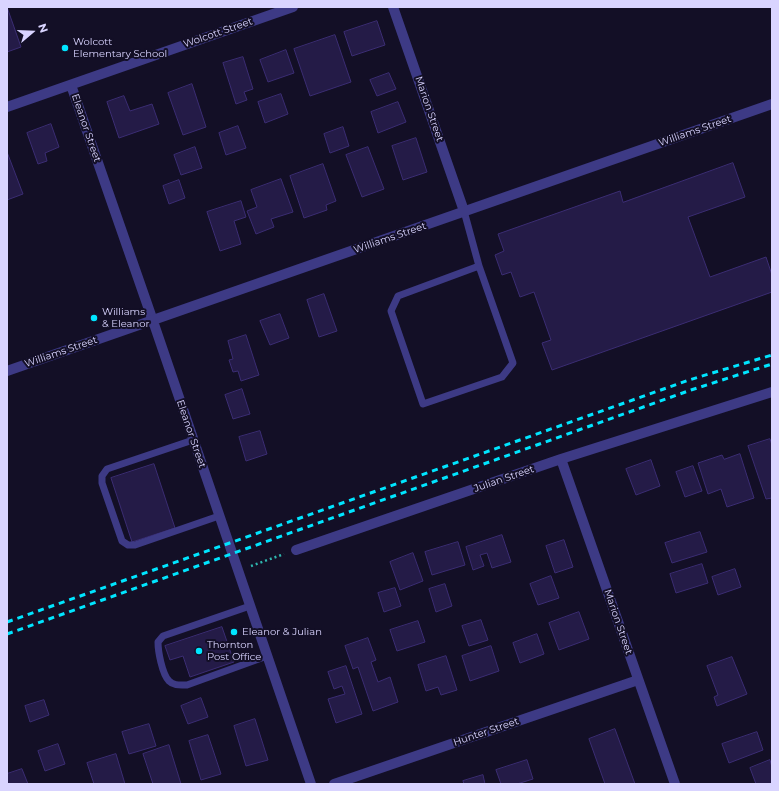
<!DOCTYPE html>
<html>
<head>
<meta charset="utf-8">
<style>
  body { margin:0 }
  #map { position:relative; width:779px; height:791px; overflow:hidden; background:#130f26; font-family:Montserrat,sans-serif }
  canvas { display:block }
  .frame { position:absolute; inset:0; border:8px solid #d9d4ff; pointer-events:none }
  .north { position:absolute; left:12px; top:12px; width:40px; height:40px; -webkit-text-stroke:3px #130f26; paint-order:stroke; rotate:71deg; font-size:11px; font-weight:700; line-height:16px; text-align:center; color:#d9d4ff }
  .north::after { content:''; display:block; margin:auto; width:14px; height:18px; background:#d9d4ff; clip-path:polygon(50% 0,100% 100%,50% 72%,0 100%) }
</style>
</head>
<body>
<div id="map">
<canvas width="779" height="791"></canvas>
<div class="frame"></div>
<div class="north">N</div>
</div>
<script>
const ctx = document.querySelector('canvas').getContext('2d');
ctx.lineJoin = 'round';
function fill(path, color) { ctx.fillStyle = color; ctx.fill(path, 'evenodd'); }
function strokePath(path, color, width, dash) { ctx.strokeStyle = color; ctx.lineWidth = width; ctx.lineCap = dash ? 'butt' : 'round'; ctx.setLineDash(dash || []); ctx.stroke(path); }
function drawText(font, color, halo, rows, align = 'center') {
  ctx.font = font + ' Montserrat,sans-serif'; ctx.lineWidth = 4; ctx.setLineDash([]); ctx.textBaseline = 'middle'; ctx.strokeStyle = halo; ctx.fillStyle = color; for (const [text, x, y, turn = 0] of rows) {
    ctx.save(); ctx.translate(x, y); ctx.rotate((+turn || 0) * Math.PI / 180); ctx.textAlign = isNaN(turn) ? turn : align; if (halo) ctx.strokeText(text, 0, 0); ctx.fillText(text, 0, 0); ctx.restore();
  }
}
const building = new Path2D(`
  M7,7L21,47L7,52Z
  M377,21L385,45L352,56L344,32Z
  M335,35L351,82L310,96L294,49Z
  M286,50L294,73L268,82L260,60Z
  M243,57L253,89L244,92L247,100L236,104L223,63Z
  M389,73L396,89L377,96L370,80Z
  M192,84L206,127L183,135L168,93Z
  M281,94L288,114L265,123L258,102Z
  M124,96L130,111L152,104L159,124L119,138L107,102Z
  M398,102L406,122L378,133L371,112Z
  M51,124L59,147L45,153L47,161L38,164L27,133Z
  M238,126L246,148L226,155L219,133Z
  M343,127L349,146L330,153L324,134Z
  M416,138L427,172L403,180L392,146Z
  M195,147L202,168L181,175L174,155Z
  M368,147L384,189L362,197L346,155Z
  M7,152L23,194L7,200Z
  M733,163L745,197L688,217L710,277L766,257L772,275V292L552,370L542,343L551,340L534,292L520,297L511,272L502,275L495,255L504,251L498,234L620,191L623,202Z
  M323,164L336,201L326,205L327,210L304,218L290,176Z
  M281,179L293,212L271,219L274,227L256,234L247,211L257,207L251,190Z
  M179,180L185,198L169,204L163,186Z
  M241,201L246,217L234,221L241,244L220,251L207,212Z
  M324,294L337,331L319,337L307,300Z
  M280,314L289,338L270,345L260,321Z
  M246,335L259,375L241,381L238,371L233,372L229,360L233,359L228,341Z
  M242,389L250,414L233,419L225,395Z
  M260,431L267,454L246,461L239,437Z
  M770,439L772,445V498L766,499L748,446Z
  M740,454L754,498L727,507L721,489L708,494L698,463L722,455L724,459Z
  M651,460L660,486L636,495L626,469Z
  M154,464L175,528L132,542L111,478Z
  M693,466L702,491L685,497L676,472Z
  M700,532L707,552L672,563L665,543Z
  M502,535L511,562L492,568L487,553L480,555L484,566L473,570L466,547Z
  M564,540L573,567L555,573L546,546Z
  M458,542L465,565L432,575L425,552Z
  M413,553L423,581L400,590L390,562Z
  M702,564L708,583L676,593L670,574Z
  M735,569L741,587L718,595L712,577Z
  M551,576L559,598L538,605L530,584Z
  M445,584L452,606L436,612L429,589Z
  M395,588L401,606L384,612L378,593Z
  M579,612L589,639L559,650L549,623Z
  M481,620L488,640L469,646L462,626Z
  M418,621L425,642L397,651L390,630Z
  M222,627L234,662L190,677L183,656L170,660L165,646Z
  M537,634L544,654L520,663L513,643Z
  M368,638L376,660L371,662L378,682L390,677L398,702L373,711L358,667L353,669L345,646Z
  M491,646L499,671L470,681L462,656Z
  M446,656L457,690L441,695L438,687L426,691L418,665Z
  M732,657L747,694L717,706L714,697L718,695L707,666Z
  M346,666L362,714L336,723L328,699L345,694L342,686L334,689L328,672Z
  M201,698L208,717L188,724L181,706Z
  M44,700L49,715L30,722L25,706Z
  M255,719L268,760L246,766L234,726Z
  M149,724L156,746L129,754L122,732Z
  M615,729L635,784H605L589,739Z
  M757,732L763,750L729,763L722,744Z
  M208,735L221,774L201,780L189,741Z
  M58,744L65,764L45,771L38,751Z
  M169,745L181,784H153L143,754Z
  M116,754L125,784H94L87,763Z
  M527,760L533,779L517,784H501L496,770Z
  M770,760L772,767V784H756L750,768Z
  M22,769L28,784H7V774Z
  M483,775L485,784H464L463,781Z`);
const path = new Path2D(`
  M251,566L284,554`);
const service = new Path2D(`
  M464,211L479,266L513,363L502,377L423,404L391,311L398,296L479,266
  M193,440L107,469L102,476V483L122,541L128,545H135L219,516
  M250,606L163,636L158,642C158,651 162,674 169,681C174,686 180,685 187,685L267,656`);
const minor = new Path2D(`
  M393,7L464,211
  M71,85L153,321
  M7,107L293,7
  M561,459L675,784
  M296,550L561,459L772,392
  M334,784L638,680`);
const tertiary = new Path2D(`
  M153,321L311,784
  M7,371L772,104`);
const rail = new Path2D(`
  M7,622L689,380L772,355
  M7,634L691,390L772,364`);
const markers = [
  [65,48,4,"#00e5ff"],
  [94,318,4,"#00e5ff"],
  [234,632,4,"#00e5ff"],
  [199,651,4,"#00e5ff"]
];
const streetNames = [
  ["Wolcott Street",218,33,-19],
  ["Marion Street",429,109,71],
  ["Eleanor Street",86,128,71],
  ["Williams Street",695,131,-19],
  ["Williams Street",390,238,-19],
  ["Williams Street",61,352,-19],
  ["Eleanor Street",191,434,71],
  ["Julian Street",504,479,-19],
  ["Marion Street",618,622,71],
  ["Hunter Street",486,732,-19]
];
const poiNames = [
  ["Wolcott",73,42],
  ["Elementary School",73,54],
  ["Williams",102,312],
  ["& Eleanor",102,324],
  ["Eleanor & Julian",242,632],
  ["Thornton",207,645],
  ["Post Office",207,657]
];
fill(building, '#241b47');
strokePath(building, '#3b2d73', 1);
strokePath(path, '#2fb8b0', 2.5, [2, 3]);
strokePath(service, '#3d3a85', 7);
strokePath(minor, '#3d3a85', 10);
strokePath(tertiary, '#3d3a85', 10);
strokePath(rail, '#00e5ff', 3, [6, 5]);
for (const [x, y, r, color] of markers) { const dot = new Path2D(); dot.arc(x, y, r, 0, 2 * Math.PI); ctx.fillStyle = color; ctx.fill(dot); strokePath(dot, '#130f26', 1.5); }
drawText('10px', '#d9d4ff', '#130f26', streetNames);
drawText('10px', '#d9d4ff', '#130f26', poiNames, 'left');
</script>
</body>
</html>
